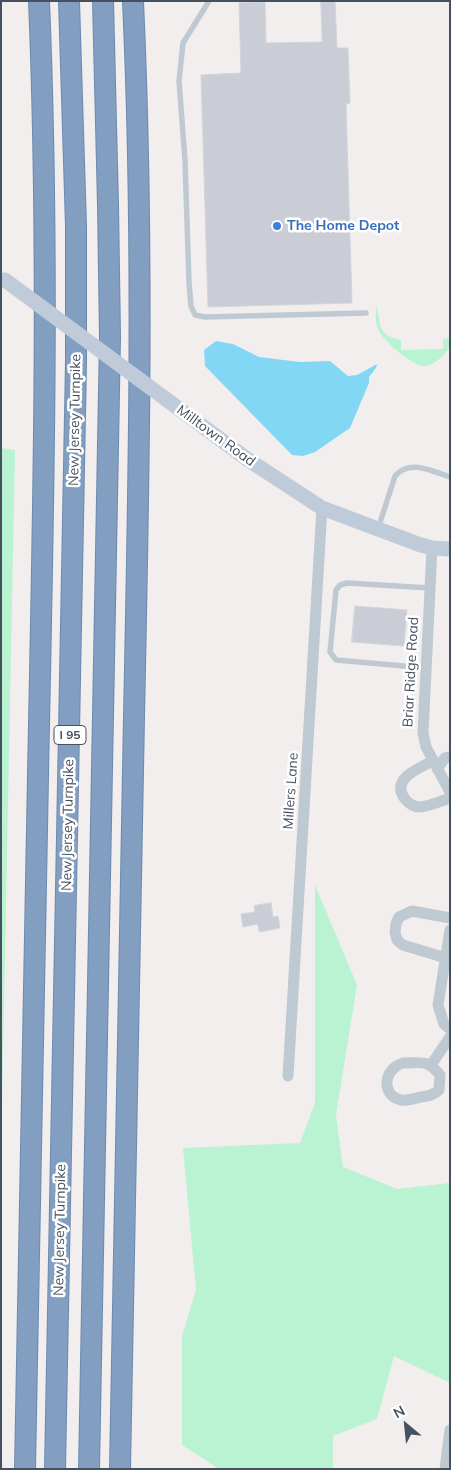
<!DOCTYPE html>
<html>
<head>
<meta charset="utf-8">
<style>
  body { margin:0 }
  #map { position:relative; width:451px; height:1470px; overflow:hidden; background:#f2eeee; font-family:Mulish,sans-serif }
  canvas { display:block }
  .frame { position:absolute; inset:0; border:2px solid #45515e; pointer-events:none }
  .north { position:absolute; left:381px; top:1400px; width:50px; height:50px; -webkit-text-stroke:4px #fff; paint-order:stroke; rotate:332deg; font-size:14px; font-weight:700; line-height:20px; text-align:center; color:#45515e }
  .north::after { content:''; display:block; margin:auto; width:18px; height:22px; background:#45515e; clip-path:polygon(50% 0,100% 100%,50% 72%,0 100%) }
</style>
</head>
<body>
<div id="map">
<canvas width="451" height="1470"></canvas>
<div class="frame"></div>
<div class="north">N</div>
</div>
<script>
const ctx = document.querySelector('canvas').getContext('2d');
ctx.lineJoin = 'round';
function fill(path, color) { ctx.fillStyle = color; ctx.fill(path, 'evenodd'); }
function strokePath(path, color, width, dash) { ctx.strokeStyle = color; ctx.lineWidth = width; ctx.lineCap = dash ? 'butt' : 'round'; ctx.setLineDash(dash || []); ctx.stroke(path); }
function drawText(font, color, halo, rows, align = 'center') {
  ctx.font = font + ' Mulish,sans-serif'; ctx.lineWidth = 5; ctx.setLineDash([]); ctx.textBaseline = 'middle'; ctx.strokeStyle = halo; ctx.fillStyle = color; for (const [text, x, y, turn = 0] of rows) {
    ctx.save(); ctx.translate(x, y); ctx.rotate((+turn || 0) * Math.PI / 180); ctx.textAlign = isNaN(turn) ? turn : align; if (halo) ctx.strokeText(text, 0, 0); ctx.fillText(text, 0, 0); ctx.restore();
  }
}
const green = new Path2D(`
  M376,306C383,324 374,334 401,340V350L443,349V339L450,338V348C443,355 436,365 425,366C413,367 382,340 378,329C375,323 376,314 376,306Z
  M1,448L15,450L1,1156Z
  M315,885L357,985L336,1115L343,1167L397,1189L450,1183V1383L394,1356L377,1419L333,1436V1469H219L182,1445V1336L196,1290L183,1148L300,1143L315,1103Z`);
const water = new Path2D(`
  M216,341L233,344L259,357L300,362L330,361L348,376L357,375L377,364L376,368L369,377V383L350,428L315,452L303,456L292,455L205,366L204,350Z`);
const building = new Path2D(`
  M321,1H335L337,48H348L350,103L346,104L352,303L208,307L201,75L241,73L239,3L265,2L266,43L322,42Z
  M355,606L407,610L404,646L352,642Z
  M271,903L273,917L278,916L280,928L259,932L258,924L243,927L241,914L255,912L254,906Z`);
const lane = new Path2D(`
  M209,1L183,43L179,81L185,160L189,282L191,306L195,315L205,317L366,313
  M378,529L395,476C410,459 431,471 450,477
  M426,668L336,660L330,652L336,590L340,585L347,583L430,588`);
const street = new Path2D(`
  M432,548L423,733L426,747L450,792
  M433,761C419,768 390,779 405,799C408,803 414,807 419,807C428,807 441,801 450,798
  M437,769L445,758L450,757
  M450,930L438,1005L444,1024L450,1029
  M446,958L403,945L397,940L395,932L396,924L399,917L412,911L450,918
  M403,1063C423,1063 427,1059 440,1075L439,1090C433,1095 429,1096 421,1097C415,1098 407,1101 401,1100C380,1095 384,1068 403,1063Z
  M431,1065L450,1037
  M288,1076L322,508
  M445,1469L450,1430`);
const secondary = new Path2D(`
  M182,411L247,459L322,508L418,544L432,548L450,549`);
const highway = new Path2D(`
  M25,1469C30,1220 34,972 39,724C44,483 49,242 39,1
  M55,1469L76,362V226L69,1
  M89,1469L110,337L108,205L103,1
  M120,1469C125,1218 129,967 134,717C139,478 144,240 133,1`);
const secondaryBridge = new Path2D(`
  M5,280L182,411`);
const markers = [
  [277,226,5,"#3f7fe0"]
];
const shields = [
  [70,735,32]
];
const shieldNames = [
  ["I 95",70,735]
];
const shopNames = [
  ["The Home Depot",287,226]
];
const streetNames = [
  ["New Jersey Turnpike",75,420,-89],
  ["Milltown Road",216,436,36],
  ["Briar Ridge Road",411,672,-87],
  ["Millers Lane",291,791,-86],
  ["New Jersey Turnpike",68,825,-89],
  ["New Jersey Turnpike",60,1230,-89]
];
fill(green, '#b9f3d1');
fill(water, '#82d8f4');
fill(building, '#cacdd5');
strokePath(building, '#d2d4db', 1);
strokePath(highway, '#6d8aae', 22);
strokePath(lane, '#bec9d2', 5.5);
strokePath(street, '#bec9d2', 11);
strokePath(secondary, '#bfcbd9', 15);
strokePath(highway, '#829fc2', 20);
strokePath(secondaryBridge, '#bfcbd9', 15);
for (const [x, y, r, color] of markers) { const dot = new Path2D(); dot.arc(x, y, r, 0, 2 * Math.PI); ctx.fillStyle = color; ctx.fill(dot); strokePath(dot, '#fff', 2); }
for (const [x, y, w] of shields) { const box = new Path2D(); box.roundRect(x - w / 2, y - 9.5, w, 19, 4); ctx.fillStyle = '#fff'; ctx.fill(box); strokePath(box, '#45515e', 1); }
drawText('bold 12px', '#45515e', null, shieldNames);
drawText('bold 14px', '#366cbe', '#fff', shopNames, 'left');
drawText('14px', '#45515e', '#fff', streetNames);
</script>
</body>
</html>
